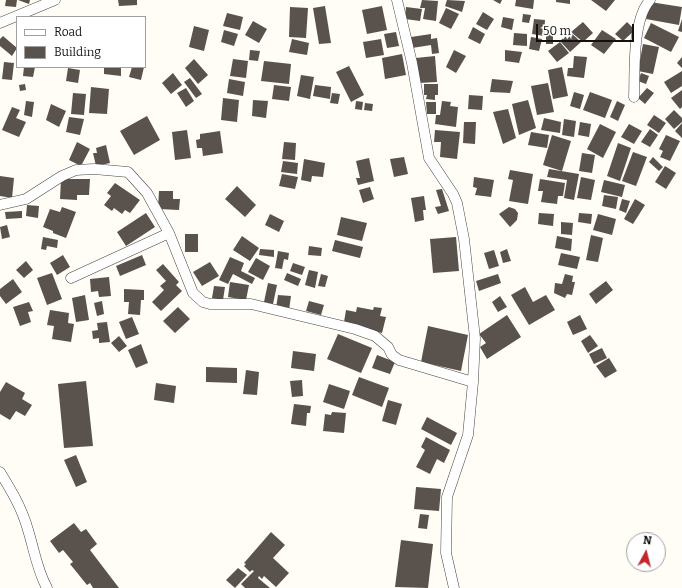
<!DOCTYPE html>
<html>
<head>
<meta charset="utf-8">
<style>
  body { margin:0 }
  #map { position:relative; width:682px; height:588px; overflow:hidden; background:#fffdf5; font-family:Bitter,serif }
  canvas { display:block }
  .legend { position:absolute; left:16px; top:16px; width:130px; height:52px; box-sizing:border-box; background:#fff; border:1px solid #a0a0a0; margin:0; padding:5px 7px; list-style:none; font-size:12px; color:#111 }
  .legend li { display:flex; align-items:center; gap:8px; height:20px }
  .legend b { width:20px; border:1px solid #a0a0a0 }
  .north { position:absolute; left:626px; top:532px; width:40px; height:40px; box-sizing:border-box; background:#fff; border:1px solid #a0a0a0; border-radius:50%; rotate:7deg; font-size:11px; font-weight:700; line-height:16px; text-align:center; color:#111 }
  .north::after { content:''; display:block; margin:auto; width:14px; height:18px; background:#c4262e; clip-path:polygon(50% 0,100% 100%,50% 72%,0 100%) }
  .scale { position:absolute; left:536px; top:24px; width:98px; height:18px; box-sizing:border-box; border:2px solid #111; border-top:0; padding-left:5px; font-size:12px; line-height:14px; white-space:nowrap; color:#111; -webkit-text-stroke:3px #fff; paint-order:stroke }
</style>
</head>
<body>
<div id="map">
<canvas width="682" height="588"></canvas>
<ul class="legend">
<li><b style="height:5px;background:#fff"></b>Road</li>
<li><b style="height:11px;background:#5a524d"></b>Building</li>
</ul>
<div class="north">N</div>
<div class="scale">50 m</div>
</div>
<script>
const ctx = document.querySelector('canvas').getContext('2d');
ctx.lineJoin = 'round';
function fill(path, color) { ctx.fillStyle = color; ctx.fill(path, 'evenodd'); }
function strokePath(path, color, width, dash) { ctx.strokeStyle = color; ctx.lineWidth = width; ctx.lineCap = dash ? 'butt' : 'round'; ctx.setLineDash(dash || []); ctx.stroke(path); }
const building = new Path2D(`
  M6,0H17L16,7L5,6Z
  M18,0H30L29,4Z
  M118,0H137V5L119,6Z
  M422,0L438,1L436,21L423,19L425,8H420Z
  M447,0L465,1L462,12L445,6Z
  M493,0H502L500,4Z
  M516,0H534L533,9L515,6Z
  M556,0H570V4L556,2Z
  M591,0H615L606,11Z
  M650,2L682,7L679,25L646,19Z
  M325,6L331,43L319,44L313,8Z
  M382,6L387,30L367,34L362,10Z
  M290,7L308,8L306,38L289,37Z
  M406,7L422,9L420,21L405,19Z
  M446,8L459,14L451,29L439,23Z
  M483,12L494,19L487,30L476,24Z
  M227,13L243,17L240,30L223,26Z
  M523,14L531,15L529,23L522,22Z
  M503,17L514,19L512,30L501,27Z
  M534,19L545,20L544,36L532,34Z
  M682,19V32L678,31Z
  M253,21L267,29L259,43L245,35Z
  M583,22L593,33L583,42L571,32Z
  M627,22L635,30L623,41L615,34Z
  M651,23L679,37L671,52L644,38Z
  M194,26L209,30L204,51L189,47Z
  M473,27L485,34L480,44L468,38Z
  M224,30L238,34L234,46L221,42Z
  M602,30L616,39L604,54L591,45Z
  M396,32L399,46L387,48L384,34Z
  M546,32L553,33V44H546Z
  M570,32L581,42L570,52L560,41Z
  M514,33L527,34V46L513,45Z
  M431,34V39L437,38L439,53L432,54L431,45L412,48L411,37Z
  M3,36L17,48L12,56L0,46V39Z
  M531,37L542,39L539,51L529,49Z
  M292,39L309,43L307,55L289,52Z
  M381,39L384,55L366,58L363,42Z
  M560,42L569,53L557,62L548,51Z
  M643,44L659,47L653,74L638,71Z
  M250,50L260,51L258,61L249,60Z
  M454,50L466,56L456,73L446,67Z
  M505,50L522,52L519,63L505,61Z
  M402,54L406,75L385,79L382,58Z
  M435,56L437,82L418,83L416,58Z
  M574,56L587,57L584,78L567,76L568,68H573Z
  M682,57V68L677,63Z
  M194,59L208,75L198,84L185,68Z
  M233,59L248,61L246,78L230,76Z
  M264,61L291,64L289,84L261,81Z
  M4,62L14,63L12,80L2,79Z
  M349,66L364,95L351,102L336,72Z
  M24,67H35L33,77L23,76Z
  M104,67H121V76L104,74Z
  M132,67H144L141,80L129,77Z
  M562,67L568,96L553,99L548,70Z
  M68,68L80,70L78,83L66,81Z
  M682,71V86L671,93L664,82Z
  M173,73L182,85L171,94L162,83Z
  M641,73L649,76L646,84L638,81Z
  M301,75L314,77L310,99L297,96Z
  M190,78L202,94L196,98L184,82Z
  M229,79L245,82L243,96L227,93Z
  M492,79L513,81L510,93L490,92Z
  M548,83L554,112L537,115L531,86Z
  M25,84L26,90L20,91L19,85Z
  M424,84H438V95H435V100L426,99L427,95H424Z
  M274,85L291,87L289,101L272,99Z
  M315,85L331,87L330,99L313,96Z
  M91,87L109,89L107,114L89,113Z
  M186,88L194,101L186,107L177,93Z
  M647,88L654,93L645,104L638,98Z
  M682,90V107L680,109L671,98Z
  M574,92L584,95L580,109L570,106Z
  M590,92L612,100L605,118L583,110Z
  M73,93L86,94L84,115L71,114Z
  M332,93L340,94L338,104L330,103Z
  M469,95L483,96L482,110L468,109Z
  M223,98L239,100L237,122L221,120Z
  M253,100L268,101L266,118L252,116Z
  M528,100L536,128L519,135L512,104Z
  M26,101L34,102L32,117L24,115Z
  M356,101L363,102L362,110L355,109Z
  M442,101L451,102L450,106L458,107L456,127L435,124L436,115H440Z
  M617,101L625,105L618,121L610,117Z
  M426,102H436V114H427Z
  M365,103L373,104L372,111L364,110Z
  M51,104L66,111L59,127L46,120Z
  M12,107L20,110L16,118L26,122L19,137L2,130Z
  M508,109L516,138L503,144L493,112Z
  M674,110L682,118V122L674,129L665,119Z
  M654,115L666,123L659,133L647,125Z
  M147,116L160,140L134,155L120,131Z
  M69,117L84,119L80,135L66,132Z
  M544,118L561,122L560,133L541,130Z
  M564,119L576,121L574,137L562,135Z
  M464,122H476L475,144L463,143Z
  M580,122L591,124L589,137L578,135Z
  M682,123V138L675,131Z
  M600,124L616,132L603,158L587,149Z
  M629,124L642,131L634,144L621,137Z
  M650,129L658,135L650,147L641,142Z
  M187,130L191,158L175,160L172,132Z
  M435,130L460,132L457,159L440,157L441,142H434Z
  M220,131L223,153L203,156L202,148H197L196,140L200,139V134Z
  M531,132L549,135L547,148L528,145Z
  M552,135L571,141L562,171L543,165Z
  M666,135L680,141L670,161L660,157L663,151L659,149Z
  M77,142L90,149L81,166L69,160Z
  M284,142L296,143L295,160L282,159Z
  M618,143L631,148L620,181L607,176Z
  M106,145L110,163L96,166L93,153H97L96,148Z
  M633,152L647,157L636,186L622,181Z
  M582,153L595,155L592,173L579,171Z
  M404,157L408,174L394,177L390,159Z
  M653,157L663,167L659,171L649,162Z
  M369,158L374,181L358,185L356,178H360L356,161Z
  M304,159L325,163L323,177L312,176L311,182L301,180Z
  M283,161L298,163L297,174L281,172Z
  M665,166L676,173L666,189L655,182Z
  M549,169L579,174L574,200L564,198L567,180L547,177Z
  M510,170L533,174L528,204L509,201L513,180L508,179Z
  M282,174L298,177L295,189L279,186Z
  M0,176L14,178L12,198L0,196Z
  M474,177L494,180L491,197L475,195L477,188L473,187Z
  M581,177L595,180L591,200L577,198Z
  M61,179H90L89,195H77V200L60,199Z
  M540,179L565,183L563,196H558L557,204L541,202L543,191H538Z
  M604,180L625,185L622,197L601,192Z
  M115,183L140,200L130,213L125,210L122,214L114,208L112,211L104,205L111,196L107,193Z
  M237,186L256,205L245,217L225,199Z
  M370,187L374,199L363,203L359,190Z
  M442,189L449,211L438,214L435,207L441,206L436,190Z
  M159,191H173V199H180L179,210L158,209Z
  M604,195L618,197L616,209L602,206Z
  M424,196L426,210H423L424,220L415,222L411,198Z
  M622,199L630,201L626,213L619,210Z
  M635,199L645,205L633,224L624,219Z
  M27,205L39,206L38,218L26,216Z
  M62,207L76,212L66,238L53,233V231L43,227L50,209L60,212Z
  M509,207L515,209L518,213L517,220L510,227L499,214Z
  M22,211V218L6,219L5,212Z
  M146,213L155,227L126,246L117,232Z
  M539,213L554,214L553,226L538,224Z
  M579,213L592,214L591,224L578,222Z
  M270,214L284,221L279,232L265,225Z
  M598,214L616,219L612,235L593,230Z
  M341,217L367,223L362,241L337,235Z
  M561,222L573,223L572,235L561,234Z
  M7,225L10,237L2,239L0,227Z
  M185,234H198V252H185Z
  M591,235L603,238L598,262L586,260Z
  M242,236L259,248L250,261L233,250Z
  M557,236L572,239L571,251L555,248Z
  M43,237L58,240L57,248L47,246L46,250L41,249Z
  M456,237L459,271L433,273L430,239Z
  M335,240L363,247L360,258L332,251Z
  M309,246L322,248L321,256L308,255Z
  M260,249L274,250V257L259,255Z
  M507,249L511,261L503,263L500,252Z
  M494,250L499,266L489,269L484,253Z
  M278,251L289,253L288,260L284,259L282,269L275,268Z
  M561,253L580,257L577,269L558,265Z
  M63,255L70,267L57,275L50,263Z
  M142,255L146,265L120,276L116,266Z
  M230,257L244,263L241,271L255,278L252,284L233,274L228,284L219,280Z
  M256,258L270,266L263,280L248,272Z
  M26,261L33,270L24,278L16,270Z
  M210,262L219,276L202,286L193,272Z
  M293,263L305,267L302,275L290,271Z
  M163,264L179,282L176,285L182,291L161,311L152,302L164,290L160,286L166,281L156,270Z
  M309,270L318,272L315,288L305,285Z
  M52,273L62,299L47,305L37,278Z
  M287,273L301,279L298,286L284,280Z
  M321,274L328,276L325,287L318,286Z
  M498,274L501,283L479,291L476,281Z
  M565,274L573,276L572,282H575L572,295L567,294L565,298L554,293L555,283L562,284Z
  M109,277L111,296L99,297L98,291L91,292L90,279Z
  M13,279L22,292L6,304L0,296V289Z
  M606,281L613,290L596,304L589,294Z
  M230,282L249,285L246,300L228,297Z
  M268,283L277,285L273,304L264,302Z
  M214,286L225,287L223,300L212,298Z
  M525,287L533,302L546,295L555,310L529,325L511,295Z
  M124,289L144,290V300H141L140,315L128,314L129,302H124Z
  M85,295L89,320L76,322L72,298Z
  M278,295L291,296L289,310L276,308Z
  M500,296L507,307L498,312L492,302Z
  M102,301L104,314L97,316L94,303Z
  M309,301L324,305L321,315L306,311Z
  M29,302L33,311L28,312L31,322L20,326L13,307Z
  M178,307L190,319L175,333L163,321Z
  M357,307L373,310L374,307L382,308L380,316L386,317L382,333L370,330H361L362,326L344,322L346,310L356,312Z
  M50,310L69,313L68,323L74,324L71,342L52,339L54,326L47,325Z
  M507,315L521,337L487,359L480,347L486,343L479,334Z
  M580,315L587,329L573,335L567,322Z
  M132,317L139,334L126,339L119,322Z
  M107,322L110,342L99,343V338L93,339L92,331L98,330L97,323Z
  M428,326L468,335L461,371L421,362Z
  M338,334L372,348L361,373L327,359Z
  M590,335L598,346L588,353L581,341Z
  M119,336L127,346L119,352L111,343Z
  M141,344L148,363L136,368L128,350Z
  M602,348L607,358L594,364L589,354Z
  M293,351L316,354L314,371L291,368Z
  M377,355L395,362L390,374L372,368Z
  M609,358L617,371L605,378L596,366Z
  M206,367L237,368V383L206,382Z
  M246,370L259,372L257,395L243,394Z
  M359,377L389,388L382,407L352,395Z
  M302,380L303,396L292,397L290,381Z
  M86,381L93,446L64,448L58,384Z
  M6,382L25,393L22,399L32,405L25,416L16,411L10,420L0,414V392Z
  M156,383L176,386L174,403L154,400Z
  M329,384L350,391L344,409L323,402Z
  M388,400L402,404L396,425L382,421Z
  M294,404L311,406L310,413H307L306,426L291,424Z
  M332,412L346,413L344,433L323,431L325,414L331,415Z
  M427,417L457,433L451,445L421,429Z
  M426,437L450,450L444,463L437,459L430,474L416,467L425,450L421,447Z
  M76,455L87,482L76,487L64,460Z
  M416,487L441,489L439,511L414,509Z
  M420,514L429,515L427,529L418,528Z
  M74,523L81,532L86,529L97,544L90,550L119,588H93L90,583L87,585L70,564L73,562L63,550L59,553L50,541Z
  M271,532L285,545L273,558L289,573L276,587L264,576L262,579L259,576L258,578L270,588H245L241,584L254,571L252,570L250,572L244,566L246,564L244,563Z
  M401,540L433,544L428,588L395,587Z
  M238,568L247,575L235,588L226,580Z`);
const street = new Path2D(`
  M397,0L412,63L429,158L453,194L457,203L464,239L475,338L473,382L468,435L447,497L446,553L454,588
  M0,23L55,0
  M634,97C635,71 632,20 650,0
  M0,205L26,199L62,176L76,170L94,169L128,172L147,193L169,233L193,293L203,302L210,304H251L355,329L375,336L388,347L392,355L399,360L473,382
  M71,278L169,233
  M0,472C11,490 22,508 28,530C34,549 37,570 47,588`);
fill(building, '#5a524d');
strokePath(street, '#444', 11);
strokePath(street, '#fff', 10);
</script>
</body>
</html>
